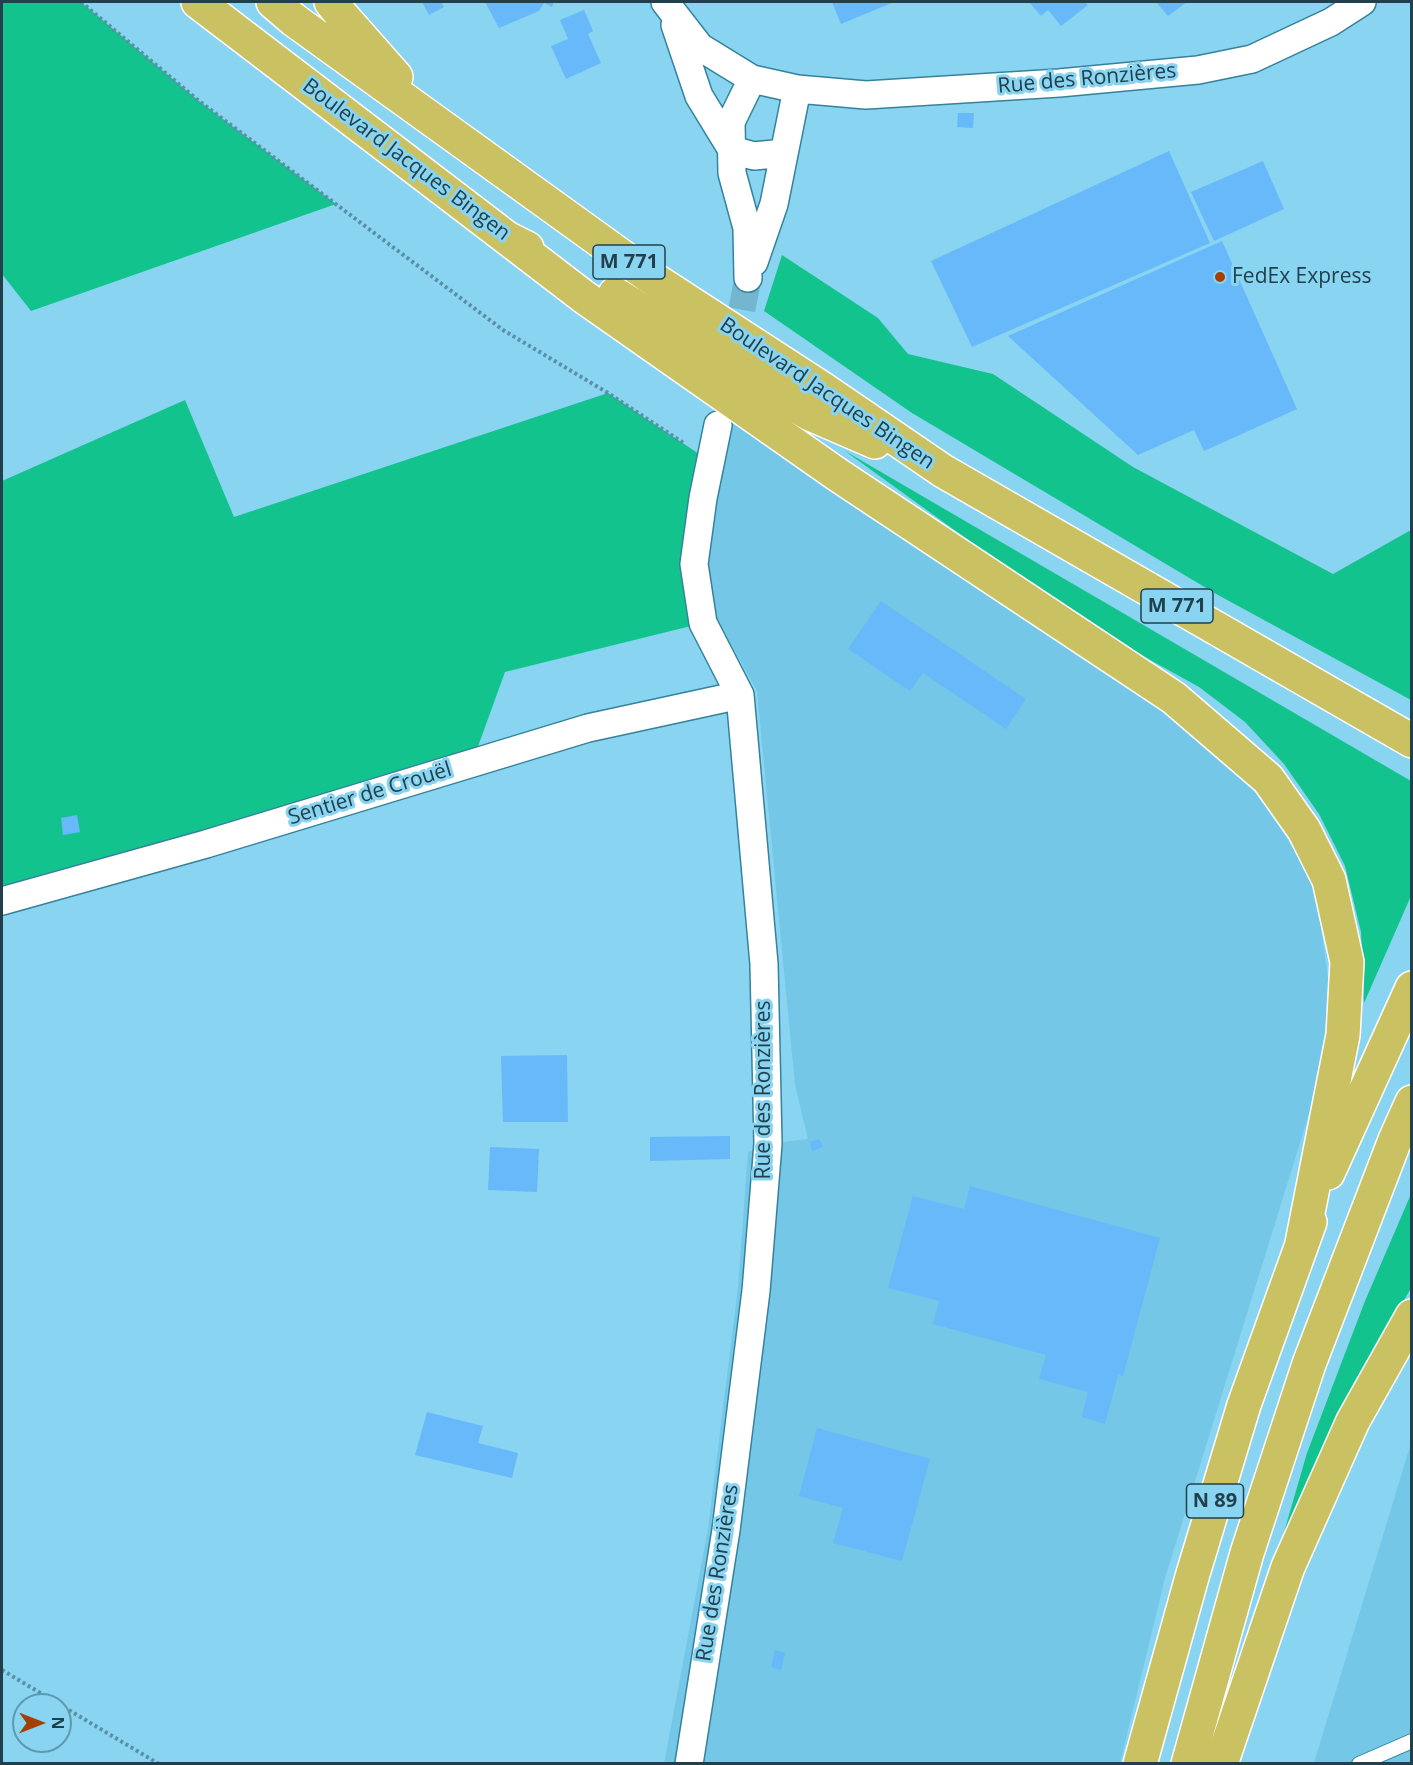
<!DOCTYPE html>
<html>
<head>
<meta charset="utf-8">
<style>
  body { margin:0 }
  #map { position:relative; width:1413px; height:1765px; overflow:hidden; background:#89d4f1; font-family:"Open Sans",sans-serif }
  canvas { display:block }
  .frame { position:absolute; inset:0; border:3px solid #21404c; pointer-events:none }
  .north { position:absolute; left:12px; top:1693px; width:60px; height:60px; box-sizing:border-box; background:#89d4f1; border:2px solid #5f99af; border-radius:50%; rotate:90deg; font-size:16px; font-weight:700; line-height:24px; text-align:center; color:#21404c }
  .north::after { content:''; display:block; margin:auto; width:21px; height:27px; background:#a34001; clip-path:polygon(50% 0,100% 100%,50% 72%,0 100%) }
</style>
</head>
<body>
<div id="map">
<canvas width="1413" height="1765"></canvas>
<div class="frame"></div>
<div class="north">N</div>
</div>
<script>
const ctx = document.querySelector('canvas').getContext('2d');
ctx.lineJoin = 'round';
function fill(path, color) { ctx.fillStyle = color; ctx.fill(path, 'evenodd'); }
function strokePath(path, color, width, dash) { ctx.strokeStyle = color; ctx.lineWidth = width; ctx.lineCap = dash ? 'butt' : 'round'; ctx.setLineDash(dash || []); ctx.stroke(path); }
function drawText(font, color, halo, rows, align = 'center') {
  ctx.font = font + ' "Open Sans",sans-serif'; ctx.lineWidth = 6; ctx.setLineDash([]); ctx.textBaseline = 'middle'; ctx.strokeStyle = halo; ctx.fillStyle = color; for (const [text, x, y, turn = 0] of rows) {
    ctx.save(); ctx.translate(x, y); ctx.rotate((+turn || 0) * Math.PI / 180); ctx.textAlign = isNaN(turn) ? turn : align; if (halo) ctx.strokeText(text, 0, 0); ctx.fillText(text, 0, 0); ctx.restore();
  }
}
const built = new Path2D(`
  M733,422L1108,671L1168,707L1256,789L1315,883L1335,1030L1165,1578L1120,1763L664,1764L708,1529L738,1287L748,1152L768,1144L808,1139L795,1085L757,691L716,617L705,561L720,469Z
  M1411,1443V1763H1314Z`);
const green = new Path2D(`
  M2,2H81L199,101L336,204L31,311L2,274Z
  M782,255L878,318L908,354L993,374L1133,467L1333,574L1411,530V700L1218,595L912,413L764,311Z
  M608,393L711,462L703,623L505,672L472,763L2,901V481L185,400L234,517Z
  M845,451L1411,781V896L1364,1003L1361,932L1345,866L1319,814L1284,764L1245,722L1199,687L1143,656L964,537Z
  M1411,1194V1288L1387,1330L1282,1539L1307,1453L1365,1301Z`);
const building = new Path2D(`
  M422,2H441L444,7L429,15Z
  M485,2H554L552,7L544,3L539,11L499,28Z
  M832,2H894L841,24Z
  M1029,2H1085L1088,5L1061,26L1048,10L1041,16Z
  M1156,2H1187L1168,16Z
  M584,10L593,31L588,34L601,63L566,79L551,46L568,39L560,20Z
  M958,113H974L973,128L957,127Z
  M1169,151L1210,243L972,347L931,261Z
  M1263,161L1284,209L1214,241L1191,192Z
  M1222,241L1297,409L1204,451L1194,430L1138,455L1008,336Z
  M881,601L1026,699L1006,729L923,673L910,691L848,649Z
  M77,815L80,832L63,835L61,818Z
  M567,1055L568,1122H503L501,1056Z
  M730,1136V1159L650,1161V1137Z
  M819,1139L823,1147L812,1151L810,1142Z
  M490,1147L539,1149L537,1192L488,1190Z
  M970,1186L1160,1238L1123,1376L1118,1375L1105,1424L1082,1417L1088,1392L1039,1379L1046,1355L933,1324L939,1301L888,1288L913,1196L964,1209Z
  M427,1412L483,1426L478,1443L518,1453L512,1478L415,1455Z
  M817,1428L930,1459L902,1561L833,1543L843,1508L799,1496Z
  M775,1650L785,1653L781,1670L771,1667Z`);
const streetTunnel = new Path2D(`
  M734,350L748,278`);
const path = new Path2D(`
  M81,2L199,101L503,330L608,393L685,444
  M2,1670L159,1764`);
const lane = new Path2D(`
  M1359,1764L1412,1741`);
const street = new Path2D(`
  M665,2L700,47L752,79L797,89L866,95L1059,83L1198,70L1252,59L1331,22L1362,2
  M675,25L699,96L732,150L754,156L784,153
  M754,262L774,204L797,89
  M748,278L747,228L732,173L731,122L752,79
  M2,901L206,844L588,728L740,695
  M689,1764L726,1530L756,1291L768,1144L764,964L740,695L703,623L694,564L703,498L718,425`);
const highway = new Path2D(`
  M198,2L507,238L527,248
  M273,2L294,20L649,276L823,389L943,471L1412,741
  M331,2L343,17L396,77
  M507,238L584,297L838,475L1174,698L1268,779L1304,830L1329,880L1347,962L1343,1035L1302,1243
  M615,294L808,413L875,442
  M1328,1173L1412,988
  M1140,1764L1192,1577L1244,1405L1310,1222
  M1188,1764L1247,1553L1309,1364L1395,1140L1412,1102
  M1221,1764L1288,1567L1353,1421L1412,1316`);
const markers = [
  [1220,277,6,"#a34001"]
];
const shields = [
  [629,262,72],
  [1177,606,72],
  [1215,1501,57]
];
const shieldNames = [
  ["M 771",629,262],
  ["M 771",1177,606],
  ["N 89",1215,1501]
];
const streetNames = [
  ["Rue des Ronzières",1087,79,-5],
  ["Boulevard Jacques Bingen",406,160,37],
  ["Boulevard Jacques Bingen",827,394,34],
  ["Sentier de Crouël",370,794,-17],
  ["Rue des Ronzières",764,1090,-90],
  ["Rue des Ronzières",718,1573,-81]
];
const poiNames = [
  ["FedEx Express",1232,277]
];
fill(built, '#74c7e7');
fill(green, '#13c38d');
fill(building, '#67b9f9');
strokePath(streetTunnel, '#74b6d0', 27, [27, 14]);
strokePath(lane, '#35829c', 16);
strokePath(street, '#35829c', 30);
strokePath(highway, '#fff', 36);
strokePath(path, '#5990a5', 4, [3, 3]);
strokePath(lane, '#fff', 14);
strokePath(street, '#fff', 27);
strokePath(highway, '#c9c162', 33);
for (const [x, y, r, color] of markers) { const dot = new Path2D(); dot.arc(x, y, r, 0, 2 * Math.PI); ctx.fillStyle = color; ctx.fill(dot); strokePath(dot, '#89d4f1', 2); }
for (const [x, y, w] of shields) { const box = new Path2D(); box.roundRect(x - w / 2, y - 17, w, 34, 4.5); ctx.fillStyle = '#89d4f1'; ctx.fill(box); strokePath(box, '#21404c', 1.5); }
drawText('bold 20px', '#21404c', null, shieldNames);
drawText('21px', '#21404c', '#89d4f1', streetNames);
drawText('21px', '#21404c', '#89d4f1', poiNames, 'left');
</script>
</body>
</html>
